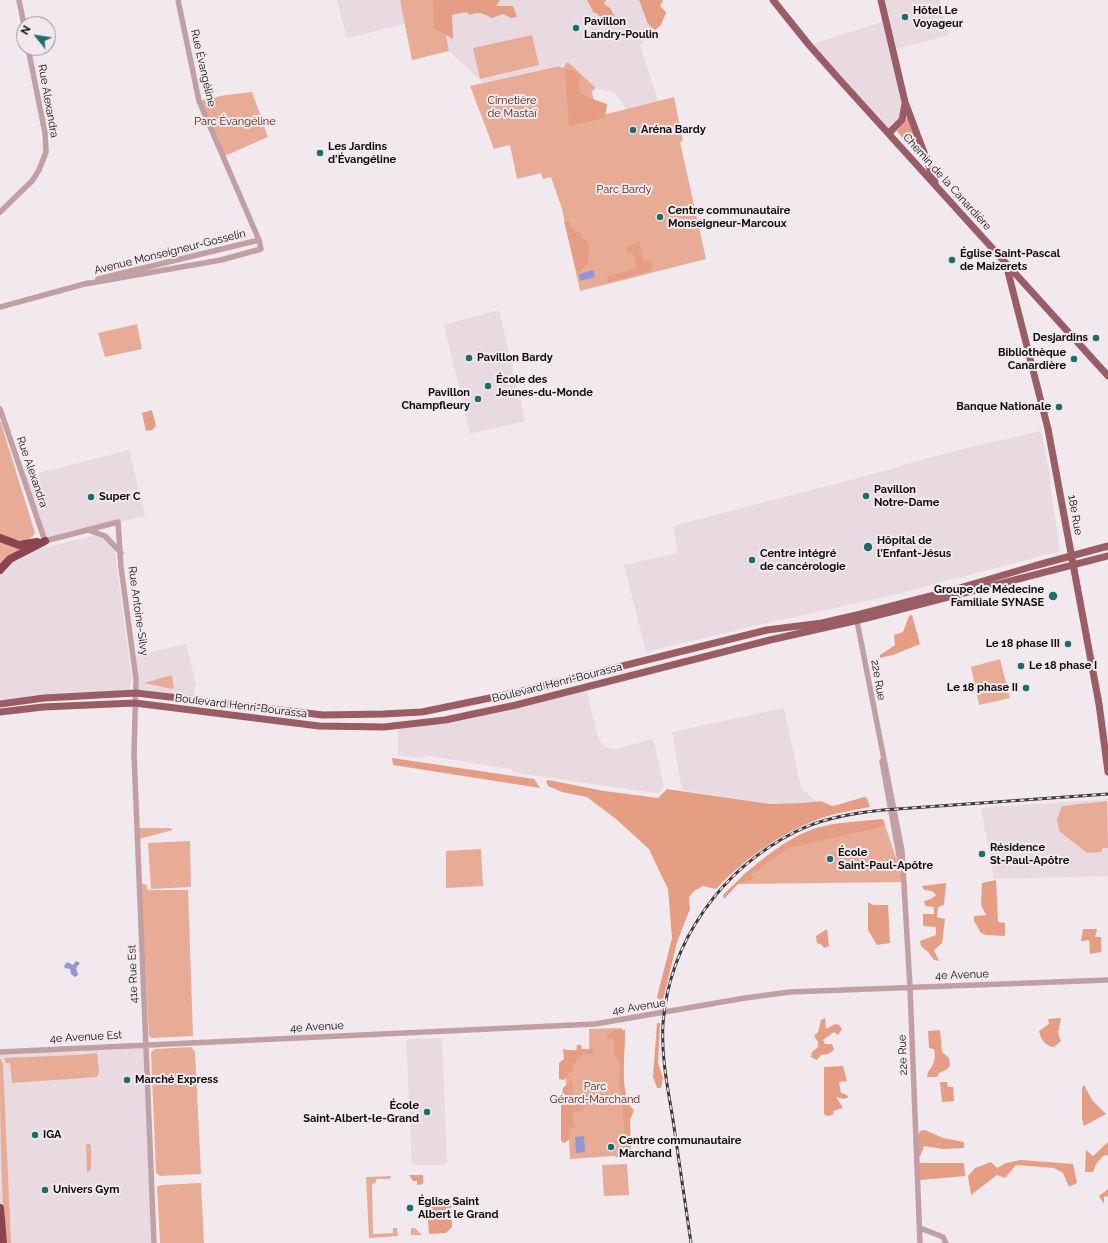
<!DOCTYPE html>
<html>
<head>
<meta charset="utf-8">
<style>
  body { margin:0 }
  #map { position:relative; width:1108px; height:1243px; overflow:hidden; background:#f1e9ed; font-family:Raleway,sans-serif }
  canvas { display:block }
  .north { position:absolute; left:16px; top:16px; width:40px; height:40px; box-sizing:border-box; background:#f1e9ed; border:1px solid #979194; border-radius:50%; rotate:300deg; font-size:11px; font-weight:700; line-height:16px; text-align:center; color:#0f0d0e }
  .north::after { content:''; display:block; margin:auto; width:14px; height:18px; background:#206c6c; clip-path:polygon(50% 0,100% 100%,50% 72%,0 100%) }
</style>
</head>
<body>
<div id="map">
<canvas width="1108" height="1243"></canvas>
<div class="north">N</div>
</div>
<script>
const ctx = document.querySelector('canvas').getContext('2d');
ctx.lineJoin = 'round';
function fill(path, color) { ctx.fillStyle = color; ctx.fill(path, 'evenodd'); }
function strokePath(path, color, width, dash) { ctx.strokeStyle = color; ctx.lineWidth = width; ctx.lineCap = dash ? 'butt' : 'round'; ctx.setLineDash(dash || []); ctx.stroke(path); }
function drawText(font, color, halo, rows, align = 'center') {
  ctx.font = font + ' Raleway,sans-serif'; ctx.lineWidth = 4; ctx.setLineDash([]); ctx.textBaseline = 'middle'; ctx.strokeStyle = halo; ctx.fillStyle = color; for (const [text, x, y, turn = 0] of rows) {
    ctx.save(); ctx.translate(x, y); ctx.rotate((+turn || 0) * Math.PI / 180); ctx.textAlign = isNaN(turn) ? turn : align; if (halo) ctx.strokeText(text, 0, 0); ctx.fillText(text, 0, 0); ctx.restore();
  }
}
const built = new Path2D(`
  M337,0H660V4L667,15L640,45L658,101L627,110L614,93L596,88L568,63L483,83L449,51L412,60L405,24L347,38Z
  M881,0H940L949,35L892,50L904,111L889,133L809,45L885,21Z
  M499,310L525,421L470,434L444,325Z
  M1041,431L1050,476L1051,490L1060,551L897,594L767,623L654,650L649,654L646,652L624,565L678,553L673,526L892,469L906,464L975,446Z
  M129,450L145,516L45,541L23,477Z
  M97,535L107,541L113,549L115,554L132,680L129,690L0,701V572L7,564L27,552Z
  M186,644L196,684L193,699L136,693L134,656Z
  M586,687L598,738L605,747L614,749L653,739L664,786L660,792L656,793L516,773L510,769L430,756L421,758L398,755V726L429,722Z
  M784,708L800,783L803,790L814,800H819L803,803L770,804L682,790L672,732Z
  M1108,799V876L994,879L981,808Z
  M440,1038L442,1040L447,1163L444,1165H414L412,1164L406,1041L408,1039Z
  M145,1044L154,1243H3L0,1208V1052Z`);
const green = new Path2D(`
  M400,0H439L449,51L412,60Z
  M532,35L539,65L480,79L473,48Z
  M566,63H569L596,88L592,91L596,116L591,118L674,97L683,141L680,142L706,259L580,291L562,209L551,177L543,179L541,173L517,179L510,145L494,149L470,86L559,66L563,68Z
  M252,92L268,137L222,157L199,101L226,95Z
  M137,324L142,349L105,357L98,333Z
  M0,420L35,533C28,546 11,539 0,535Z
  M0,540L31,544L0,566Z
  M1000,659L1010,698L979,705L971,667Z
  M172,675L174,687L172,689L144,683Z
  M1107,801L1108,848H1102V852L1087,853L1059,831L1057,819L1062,806Z
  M883,819L904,882L738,884L744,874L798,836L815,828Z
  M139,828H171L173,830L139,839Z
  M190,841L191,887L151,889L148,843Z
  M481,849L483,886L446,888V851Z
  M141,883L147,885V889L151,890H188L193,1036L152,1038L149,1036Z
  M622,1028L626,1155L570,1159L564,1050H589V1029Z
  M191,1047L195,1052L201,1174L160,1176L156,1173L151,1052L155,1049Z
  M97,1053L99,1072L97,1077L12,1083L10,1063H6L4,1058L77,1055Z
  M0,1058L3,1064L11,1243H5C1,1181 0,1120 0,1058Z
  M86,1144H90L91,1146V1169L87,1173Z
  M627,1164L629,1195L604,1196L602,1165Z
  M391,1176L390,1179H376V1183L372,1184L373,1234L393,1233V1228H397L398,1236L369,1238L366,1177Z
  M201,1183L204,1243H160L157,1187L161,1185Z
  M411,1228H415L422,1235H411Z`);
const forest = new Path2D(`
  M433,0H500L496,6H513L517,17L511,18L503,14L492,18C484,14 479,11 470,15L466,12L452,15L453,39L434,28Z
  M587,0H606L604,3L605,5L610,8L615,17L599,16L597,13H594Z
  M639,0H663L660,6L666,12L661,25L655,30L648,24Z
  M565,69L575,71L580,75L579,92L590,98L607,104L605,118L569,126Z
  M908,115L919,143L917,146L910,148L897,131L905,122Z
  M564,221H569L571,227L581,233V237L589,243L588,263L581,271H576Z
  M639,242L644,261L651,259L653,267L648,272L608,282L607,277L635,269L636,266L633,253H627L626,247Z
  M152,410L156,426L152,430L146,431L142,413Z
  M912,615L920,644L893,655L880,658V655L895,645L894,635L903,632L909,616Z
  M392,758L534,779L540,788L393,765Z
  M548,780L604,791L658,798L667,789L770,804L803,803L821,801L832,806L837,805L864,797L867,798L870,807C856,810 841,812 828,816C786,829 746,857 716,889L703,886L694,891L689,897L690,909L677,942L662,1004L657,997L672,938L668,889L655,862L649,849L616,819L587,797L562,792L548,786L546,781Z
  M883,819L885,826L789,848L769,861L759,871L751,873L753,879L738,884L724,899L723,895C747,871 781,840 814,829C833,822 863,821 883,819Z
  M996,880L998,922L1005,923V936L986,935L981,933L974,921V916L986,915L981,905L982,883Z
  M946,883L944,905L938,907L937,917L945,919L942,943L934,950L939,961L934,960L928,952L921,946L920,941L936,935V927L923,926V914H934V907L925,906L924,901L931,899L936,895L932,891L924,890L922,886Z
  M868,902L873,905H888L890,943L877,945L868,930Z
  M827,929L829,946L824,948L822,945L817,943L816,936Z
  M1083,929H1097L1095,937H1101V952L1090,954L1089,940L1081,941Z
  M825,1018L826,1029L835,1024L839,1025L842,1029L838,1035L834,1032L823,1040L825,1044H832L834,1050L828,1054L821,1055L817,1060L811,1057L812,1052L818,1047V1042L814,1036L818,1032L821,1020Z
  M1061,1018L1058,1033L1061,1041L1054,1047C1045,1046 1041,1040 1039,1031L1049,1024L1048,1019Z
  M657,1023H660L658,1063L663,1078L661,1088H657L653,1077Z
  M615,1030H625C626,1049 618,1097 634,1110L630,1120L631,1149L629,1151L626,1152L625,1156L616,1157L615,1156L625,1150L622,1094L619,1084L620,1062L614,1055V1040L607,1038V1035Z
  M940,1030L942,1052L949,1058L950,1066L946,1070L939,1073L937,1077H927L928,1072C934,1065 936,1058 934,1049L929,1048L928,1031Z
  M577,1045H581L582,1049H594L592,1054H584L574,1064L572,1074L569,1072L564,1080L559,1079V1063L564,1059L563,1049L576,1052Z
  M843,1066L847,1081L839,1082L841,1093L845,1094L849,1097L844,1099L836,1097L843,1108L833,1111V1115L827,1116L824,1114V1067Z
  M571,1080L573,1086L572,1100L581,1098L585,1105L583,1111L573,1112L572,1118L576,1127L570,1130V1139L564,1143L561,1141V1104L563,1088Z
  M940,1082H947L948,1087H953L954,1101L942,1102Z
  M1084,1085L1092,1100L1106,1114L1084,1126L1082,1119V1088Z
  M925,1130L943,1138L964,1142V1148L943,1149L924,1146L920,1157L917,1156L918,1136L920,1131Z
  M1108,1142V1155L1103,1156L1096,1164L1093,1172H1085L1086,1150L1093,1156Z
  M1021,1160L1073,1164L1077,1183L1069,1187L1063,1173L1054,1168L1016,1165L1005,1178L997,1175L971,1195L968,1176L975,1168L991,1162L997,1168L1006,1163Z
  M918,1163H964L965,1176L920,1180Z
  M409,1175H423V1184L417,1185V1181H413Z
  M1108,1189V1196L1104,1197V1204L1099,1196Z
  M430,1202H451L452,1227L446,1233L429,1234L427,1207Z`);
const water = new Path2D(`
  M593,270L595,277L580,281L579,274Z
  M76,961L80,963L76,968L78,975L75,977L71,974L70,969L65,968L64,966L67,962L73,965Z
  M584,1136L585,1152L576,1153L575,1137Z`);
const minor = new Path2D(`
  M19,0L24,25
  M0,212L32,181L39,170L46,152L45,133L28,48
  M98,279L259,240
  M85,284L221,260L261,249L259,240L199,101L178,0
  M0,307L88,283
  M0,409L45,541L118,522L121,567L136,679L134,754L154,1243
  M88,530L105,536L121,553
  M856,616L902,851L910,987L920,1243
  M882,761L900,861
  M0,1052L595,1024L745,998L790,992L1108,980
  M920,1228L943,1237L946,1243`);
const major = new Path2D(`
  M773,0L809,45L839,79L1108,376
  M881,0L905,102L935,182
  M889,133L902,120L905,104
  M1006,264L1048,429L1099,704L1108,772
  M0,704L44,698L136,693L323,715L383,714L422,712L514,693L767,630L822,623L861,614L946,592L1034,566L1108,546
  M0,712L43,707L135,703L319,726L384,727L445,720L516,705L770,640L863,619L1108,556`);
const highway = new Path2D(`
  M0,538L19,545L37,542
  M0,570L10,559L45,541
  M0,1208L3,1243`);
const rail = new Path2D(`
  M691,1243C685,1202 679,1161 673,1120C668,1089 661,1057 663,1024C669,941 722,869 795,832C822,818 853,813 883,810L1108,794`);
const markers = [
  [905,17,4,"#206c6c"],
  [576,28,4,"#206c6c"],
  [633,130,4,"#206c6c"],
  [320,153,4,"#206c6c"],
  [660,217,4,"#206c6c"],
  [952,260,4,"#206c6c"],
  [1096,338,4,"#206c6c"],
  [469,358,4,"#206c6c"],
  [1074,359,4,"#206c6c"],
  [488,386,4,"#206c6c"],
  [478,399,4,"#206c6c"],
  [1059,407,4,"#206c6c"],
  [866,496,4,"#206c6c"],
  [91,497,4,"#206c6c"],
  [868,547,5,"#206c6c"],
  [752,560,4,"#206c6c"],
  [1053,596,5,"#206c6c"],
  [1068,644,4,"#206c6c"],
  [1021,666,4,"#206c6c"],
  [1026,688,4,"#206c6c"],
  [982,854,4,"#206c6c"],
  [830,859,4,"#206c6c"],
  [127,1080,4,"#206c6c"],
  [427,1112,4,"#206c6c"],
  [35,1135,4,"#206c6c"],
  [611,1147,4,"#206c6c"],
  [45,1190,4,"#206c6c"],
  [410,1208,4,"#206c6c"]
];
const poiNames = [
  ["Hôtel Le",913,11],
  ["Voyageur",913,24],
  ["Pavillon",584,22],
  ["Landry-Poulin",584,35],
  ["Aréna Bardy",641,130],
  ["Les Jardins",328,147],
  ["d'Évangéline",328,160],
  ["Centre communautaire",668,211],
  ["Monseigneur-Marcoux",668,224],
  ["Église Saint-Pascal",960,254],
  ["de Maizerets",960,267],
  ["Desjardins",1088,338,"right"],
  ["Bibliothèque",1066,353,"right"],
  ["Canardière",1066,366,"right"],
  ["Pavillon Bardy",477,358],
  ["École des",496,380],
  ["Jeunes-du-Monde",496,393],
  ["Pavillon",470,393,"right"],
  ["Champfleury",470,406,"right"],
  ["Banque Nationale",1051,407,"right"],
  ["Pavillon",874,490],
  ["Notre-Dame",874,503],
  ["Super C",99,497],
  ["Hôpital de",877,541],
  ["l'Enfant-Jésus",877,554],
  ["Centre intégré",760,554],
  ["de cancérologie",760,567],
  ["Groupe de Médecine",1044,590,"right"],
  ["Familiale SYNASE",1044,603,"right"],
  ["Le 18 phase III",1060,644,"right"],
  ["Le 18 phase I",1029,666],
  ["Le 18 phase II",1018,688,"right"],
  ["Résidence",990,848],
  ["St-Paul-Apôtre",990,861],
  ["École",838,853],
  ["Saint-Paul-Apôtre",838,866],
  ["Marché Express",135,1080],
  ["École",419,1106,"right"],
  ["Saint-Albert-le-Grand",419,1119,"right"],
  ["IGA",43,1135],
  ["Centre communautaire",619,1141],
  ["Marchand",619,1154],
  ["Univers Gym",53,1190],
  ["Église Saint",418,1202],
  ["Albert le Grand",418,1215]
];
const streetNames = [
  ["Rue Évangéline",203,68,77],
  ["Rue Alexandra",48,101,80],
  ["Chemin de la Canardière",947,182,48],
  ["Avenue Monseigneur-Gosselin",170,252,-14],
  ["Rue Alexandra",32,472,71],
  ["18e Rue",1075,515,80],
  ["Rue Antoine-Silvy",138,611,82],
  ["22e Rue",878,680,80],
  ["Boulevard Henri-Bourassa",557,683,-14],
  ["Boulevard Henri-Bourassa",241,706,7],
  ["41e Rue Est",133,974,-92],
  ["4e Avenue",962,975,-2],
  ["4e Avenue",639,1007,-9],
  ["4e Avenue",317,1027,-3],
  ["4e Avenue Est",86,1037,-3],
  ["22e Rue",903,1055,-92]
];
const parkNames = [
  ["Cimetière",512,101],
  ["de Mastaï",512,114],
  ["Parc Évangéline",235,122],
  ["Parc Bardy",624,190],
  ["Parc",595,1087],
  ["Gérard-Marchand",595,1100]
];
fill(built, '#e9dae2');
fill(green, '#e8ac96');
fill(forest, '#e59e84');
fill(water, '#9495d5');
strokePath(minor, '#c29fa2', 5.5);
strokePath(major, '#9a5d65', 7);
strokePath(highway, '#8a4550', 8);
strokePath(rail, '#3f3b3d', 3);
strokePath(rail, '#f1e9ed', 1.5, [4.5]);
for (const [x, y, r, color] of markers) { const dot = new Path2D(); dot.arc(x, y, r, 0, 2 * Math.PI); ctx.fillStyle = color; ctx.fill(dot); strokePath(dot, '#f1e9ed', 1.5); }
drawText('bold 11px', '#0f0d0e', '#f1e9ed', poiNames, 'left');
drawText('11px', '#0f0d0e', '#f1e9ed', streetNames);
drawText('11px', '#4c1f0d', '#f1e9ed', parkNames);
</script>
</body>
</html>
